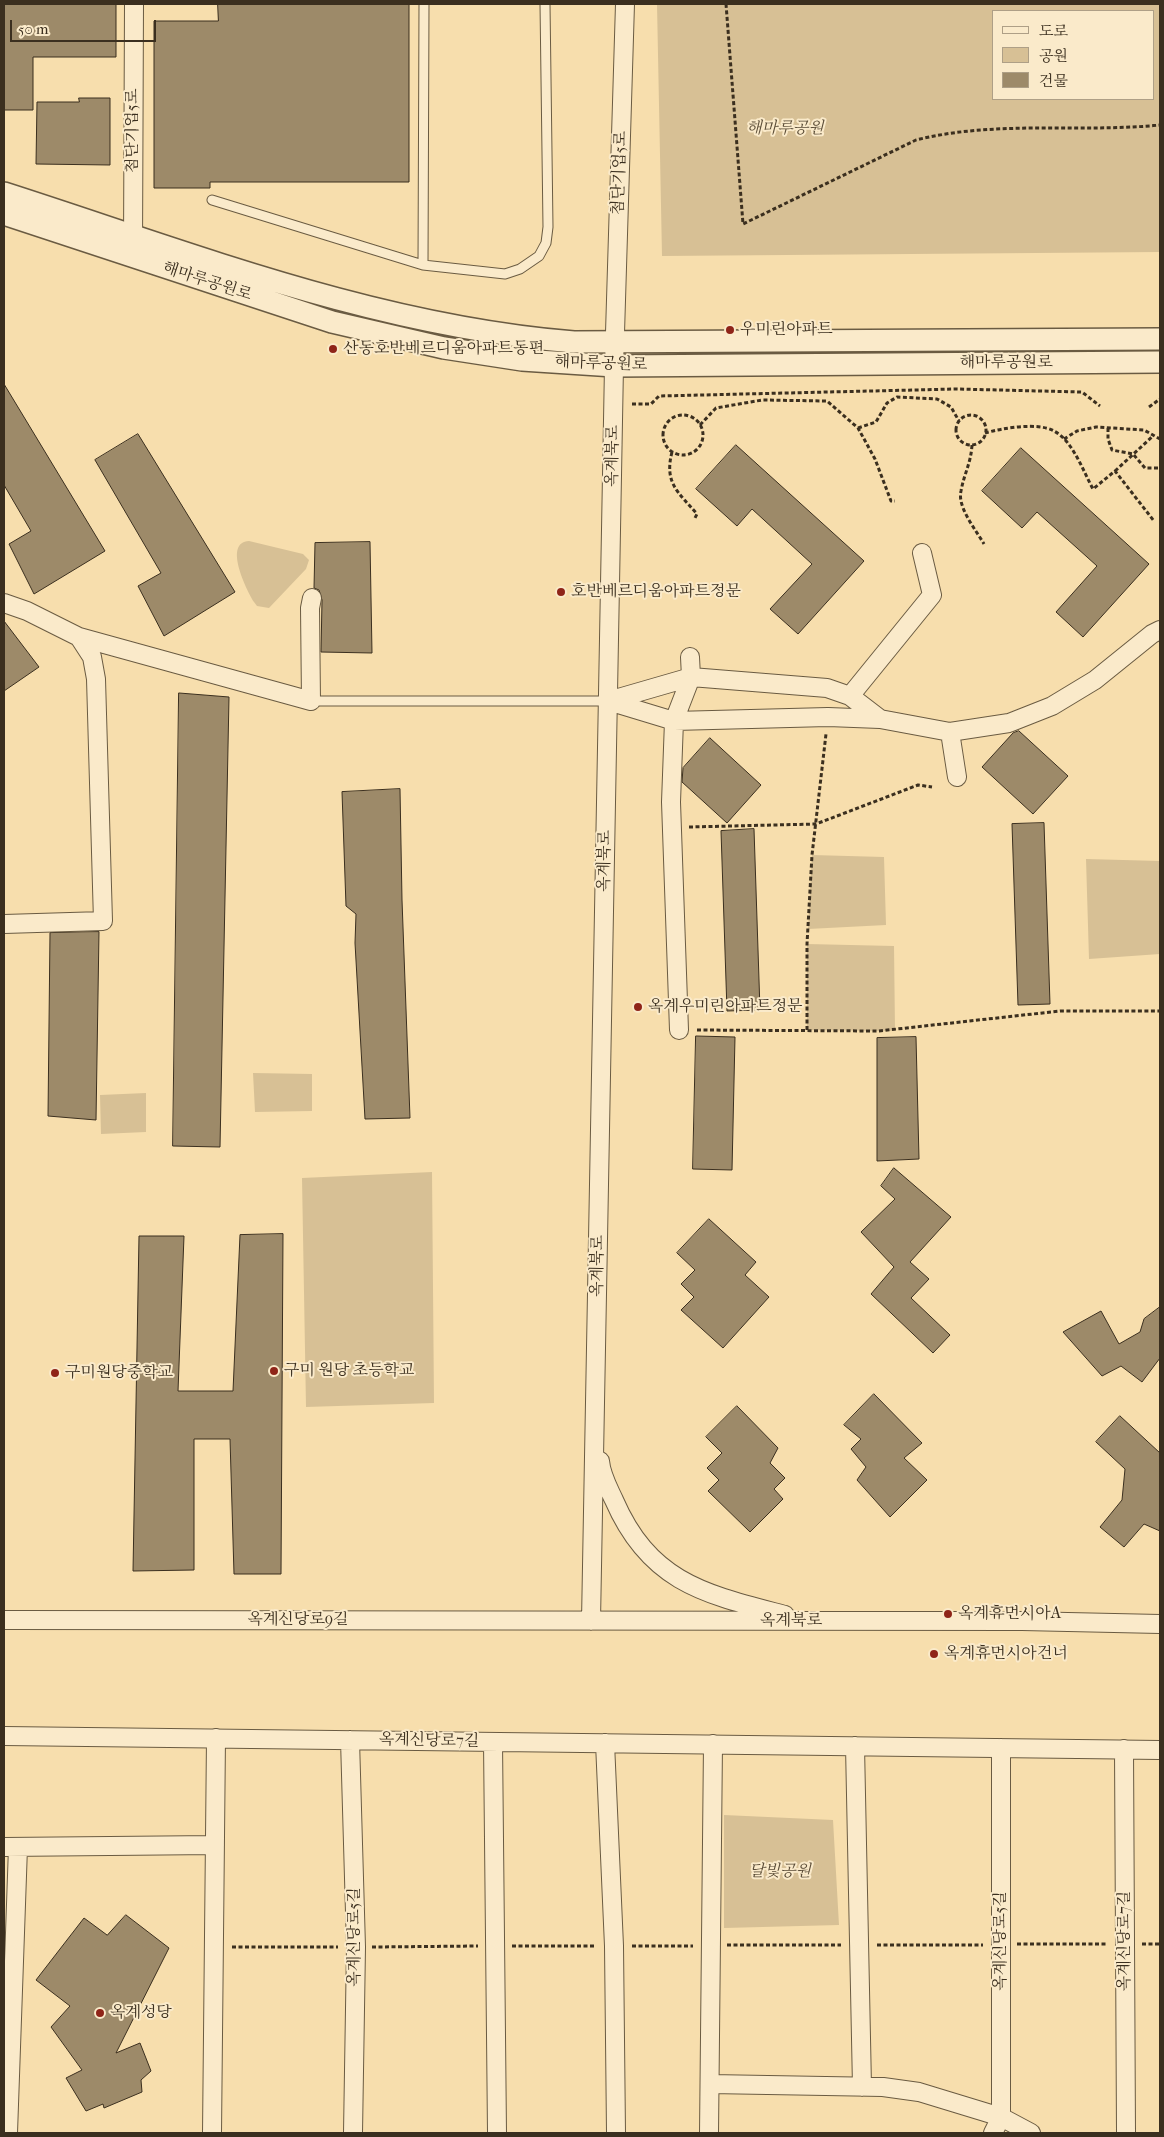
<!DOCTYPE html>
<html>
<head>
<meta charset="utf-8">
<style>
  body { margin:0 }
  #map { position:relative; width:1164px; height:2137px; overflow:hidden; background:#f7dead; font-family:"IM FELL French Canon","Noto Serif KR",serif }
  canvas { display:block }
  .frame { position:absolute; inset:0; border:5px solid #3b2f1f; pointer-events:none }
  .legend { position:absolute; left:992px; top:10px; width:162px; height:90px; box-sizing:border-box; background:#faeaca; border:1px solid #ae9f86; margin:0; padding:6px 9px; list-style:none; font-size:15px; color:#3b2f1f }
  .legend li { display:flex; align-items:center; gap:10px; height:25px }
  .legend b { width:25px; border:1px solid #ae9f86 }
  .scale { position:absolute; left:10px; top:20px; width:146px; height:22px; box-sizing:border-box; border:2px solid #3b2f1f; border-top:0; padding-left:6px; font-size:15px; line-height:18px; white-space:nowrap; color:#3b2f1f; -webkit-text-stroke:4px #faeaca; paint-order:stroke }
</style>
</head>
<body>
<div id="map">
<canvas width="1164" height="2137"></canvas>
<div class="frame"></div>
<ul class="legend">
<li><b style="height:6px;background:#faeaca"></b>도로</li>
<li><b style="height:14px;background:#d7c095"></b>공원</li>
<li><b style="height:14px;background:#9d8a69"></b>건물</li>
</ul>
<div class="scale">50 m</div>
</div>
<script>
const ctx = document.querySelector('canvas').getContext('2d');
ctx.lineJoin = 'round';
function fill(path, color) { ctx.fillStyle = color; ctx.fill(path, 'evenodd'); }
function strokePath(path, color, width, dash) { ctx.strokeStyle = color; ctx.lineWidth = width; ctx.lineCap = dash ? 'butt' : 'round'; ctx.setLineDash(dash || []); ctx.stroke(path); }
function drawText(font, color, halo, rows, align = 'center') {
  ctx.font = font + ' "IM FELL French Canon","Noto Serif KR",serif'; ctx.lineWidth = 4; ctx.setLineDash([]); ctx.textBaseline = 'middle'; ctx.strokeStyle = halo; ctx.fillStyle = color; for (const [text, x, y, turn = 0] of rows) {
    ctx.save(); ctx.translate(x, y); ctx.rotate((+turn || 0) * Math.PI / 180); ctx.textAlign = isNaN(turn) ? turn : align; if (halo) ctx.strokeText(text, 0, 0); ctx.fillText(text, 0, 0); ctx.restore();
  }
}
const green = new Path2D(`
  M657,4H1160V252L662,256ZM1153,11V99H993V11Z
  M249,541L303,554L309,560L306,569L269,608L257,606L254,602C246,589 223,542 249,541Z
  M812,855L884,857L886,925L808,929Z
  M1086,859L1160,861V954L1089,959Z
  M807,944L894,946L895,1031L807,1030Z
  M253,1073L312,1074V1111L255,1112Z
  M146,1093V1132L101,1134L100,1095Z
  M432,1172L434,1403L306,1407L302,1178Z
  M724,1815L833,1820L839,1925L724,1928Z`);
const building = new Path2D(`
  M4,4H116V57H33V110H4Z
  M218,4H409V182H210V188H154V21H218Z
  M79,98H110V165L36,164L37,102H79Z
  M4,384L105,551L34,594L9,544L31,531L4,485Z
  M138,434L235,592L164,636L138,586L161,573L95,460Z
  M736,445L864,561L798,634L770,609L812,564L752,509L737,526L696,489Z
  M1021,448L1149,564L1083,637L1056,612L1097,566L1037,512L1022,528L982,491Z
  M370,542L372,653L321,652L322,600L319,590L314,588L315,543Z
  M4,621L39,667L4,691Z
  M179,693L229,697L220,1147L173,1146Z
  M1019,731L1068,776L1033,814L982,767L1013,733Z
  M710,738L761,785L727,823L682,782L683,768Z
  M400,789L402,900L410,1118L365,1119L355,943L356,914L346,906L342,792Z
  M1044,823L1050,1004L1018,1005L1012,824Z
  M754,829L760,1010L727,1011L721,831Z
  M99,932L96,1120L48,1116L50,933Z
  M696,1036L735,1037L732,1170L693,1169Z
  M916,1037L919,1159L877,1161V1038Z
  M894,1168L951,1217L910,1262L929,1279L911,1298L950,1335L933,1353L871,1294L894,1267L861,1232L895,1199L881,1186Z
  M709,1219L756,1262L745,1275L769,1297L723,1348L681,1310L694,1297L681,1284L695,1270L677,1253Z
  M283,1234L281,1574H234L230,1439H194V1570L133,1571L139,1236H184L178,1391H233L240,1235Z
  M1160,1307V1358L1142,1382L1121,1366L1102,1376L1063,1332L1101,1311L1119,1344L1140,1332L1144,1319Z
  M874,1394L922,1443L904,1458L927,1480L890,1517L857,1480L866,1467L851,1449L861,1439L844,1425Z
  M737,1406L778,1448L770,1463L785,1478L774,1489L783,1499L750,1532L708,1491L719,1480L707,1468L722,1453L706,1437Z
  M1120,1416L1160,1453V1531L1144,1524L1124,1547L1100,1527L1122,1500L1125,1469L1096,1442Z
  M126,1915L169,1948L116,2053L140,2043L151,2071L141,2080L142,2092L104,2108L103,2104L86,2111L66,2078L82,2070L51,2027L70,2006L36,1980L84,1918L107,1935Z`);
const path = new Path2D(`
  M726,4L743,224L916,140C996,120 1079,133 1160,125
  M632,404H651L659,396L956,389L1082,392L1100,406
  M1149,407L1160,399
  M956 430a15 15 0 1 1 30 0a15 15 0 1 1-30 0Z
  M663 435a20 20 0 1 1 40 0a20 20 0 1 1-40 0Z
  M700,425L716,408L762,400L827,401L858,428L875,459L891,501H895
  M858,428L876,422L887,403L897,397L937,399L951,407L959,421
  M1108,428V439L1112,450L1133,454L1145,468H1160
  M985,433C1003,428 1038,422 1054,431C1073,441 1083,471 1093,489L1115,471L1154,521
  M1064,439L1077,431L1096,427L1144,430L1160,439
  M972,445C971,463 964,474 961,491C957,507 976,530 984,544
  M672,452C664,483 678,492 697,514L694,520
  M1115,471L1153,436
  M689,827L816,824L918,785L932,787
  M697,1030L879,1031L1060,1011H1160
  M807,1030V944L812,855L826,734
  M1017,1944H1108
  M1142,1944H1160
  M727,1945H841
  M877,1945H983
  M512,1946H596
  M632,1946H693
  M232,1947H338
  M372,1947L478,1946`);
const service = new Path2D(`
  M212,200L423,265L505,274L520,269L539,256L546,243L548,227L545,4
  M423,265L424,4
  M311,701H608`);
const minor = new Path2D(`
  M133,247L134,4
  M4,603L27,611L79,637L311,701L310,608L312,598
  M691,677L827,688L850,696L880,719L828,717L674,721L608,701Z
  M850,696L932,595L922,553
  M880,719L950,732L1009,723L1052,706L1095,680L1152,634L1160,630
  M950,732L957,777
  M4,924L103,921L96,679L92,657L79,637
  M679,1030L671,802L674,721L691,677L690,657
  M600,1461C601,1475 608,1487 614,1500C650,1583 705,1594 785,1615
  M4,1620L1022,1621L1160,1624
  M591,1621L614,366L625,4
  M4,1736L1160,1750
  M350,1740L356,1947L353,2133
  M493,1742L497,2133
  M605,1743L614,1946L616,2133
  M855,1746L862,2087
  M1124,1749L1126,2133
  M4,1847L215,1845
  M710,2084L883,2087L919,2092L1001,2117L1031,2133
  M8,2133L18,1847
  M212,2133L216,1738
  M709,2133L713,1744
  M993,2133L1001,2117V1748`);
const tertiary = new Path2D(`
  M4,193C191,253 376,326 574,342L1160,339
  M4,214L332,322L444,348L522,360L614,366L1160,362`);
const markers = [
  [730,330,5,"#8f2418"],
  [333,349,5,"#8f2418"],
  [561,592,5,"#8f2418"],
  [638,1007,5,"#8f2418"],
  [274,1371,5,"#8f2418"],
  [55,1373,5,"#8f2418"],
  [948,1614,5,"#8f2418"],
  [934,1654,5,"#8f2418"],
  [100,2013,5,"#8f2418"]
];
const parkNames = [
  ["해마루공원",785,129],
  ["달빛공원",780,1872]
];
const streetNames = [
  ["첨단기업5로",133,131,-90],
  ["첨단기업5로",620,173,-88],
  ["해마루공원로",207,282,18],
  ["해마루공원로",1006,363],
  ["해마루공원로",601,364,2],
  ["옥계북로",613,456,-89],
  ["옥계북로",605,861,-89],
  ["옥계북로",598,1266,-89],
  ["옥계신당로9길",298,1620],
  ["옥계북로",791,1621],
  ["옥계신당로7길",429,1741,1],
  ["옥계신당로5길",355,1937,-90],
  ["옥계신당로5길",1001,1941,-90],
  ["옥계신당로7길",1125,1941,-90]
];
const poiNames = [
  ["우미린아파트",740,330],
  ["산동호반베르디움아파트동편",343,349],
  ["호반베르디움아파트정문",571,592],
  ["옥계우미린아파트정문",648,1007],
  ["구미 원당 초등학교",284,1371],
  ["구미원당중학교",65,1373],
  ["옥계휴먼시아A",958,1614],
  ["옥계휴먼시아건너",944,1654],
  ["옥계성당",110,2013]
];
fill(green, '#d7c095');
fill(building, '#9d8a69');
strokePath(building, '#3b2f1f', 1);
strokePath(service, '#6a5b42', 11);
strokePath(minor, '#6a5b42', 20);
strokePath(tertiary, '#6a5b42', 24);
strokePath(path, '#3b2f1f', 3, [4, 2.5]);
strokePath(service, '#faeaca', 9);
strokePath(minor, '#faeaca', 18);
strokePath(tertiary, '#faeaca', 21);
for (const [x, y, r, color] of markers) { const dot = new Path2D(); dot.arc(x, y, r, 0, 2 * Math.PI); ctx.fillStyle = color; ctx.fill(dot); strokePath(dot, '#faeaca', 2); }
drawText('italic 16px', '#5a4c37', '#faeaca', parkNames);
drawText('16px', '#3b2f1f', '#faeaca', streetNames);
drawText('16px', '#3b2f1f', '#faeaca', poiNames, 'left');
</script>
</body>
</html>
